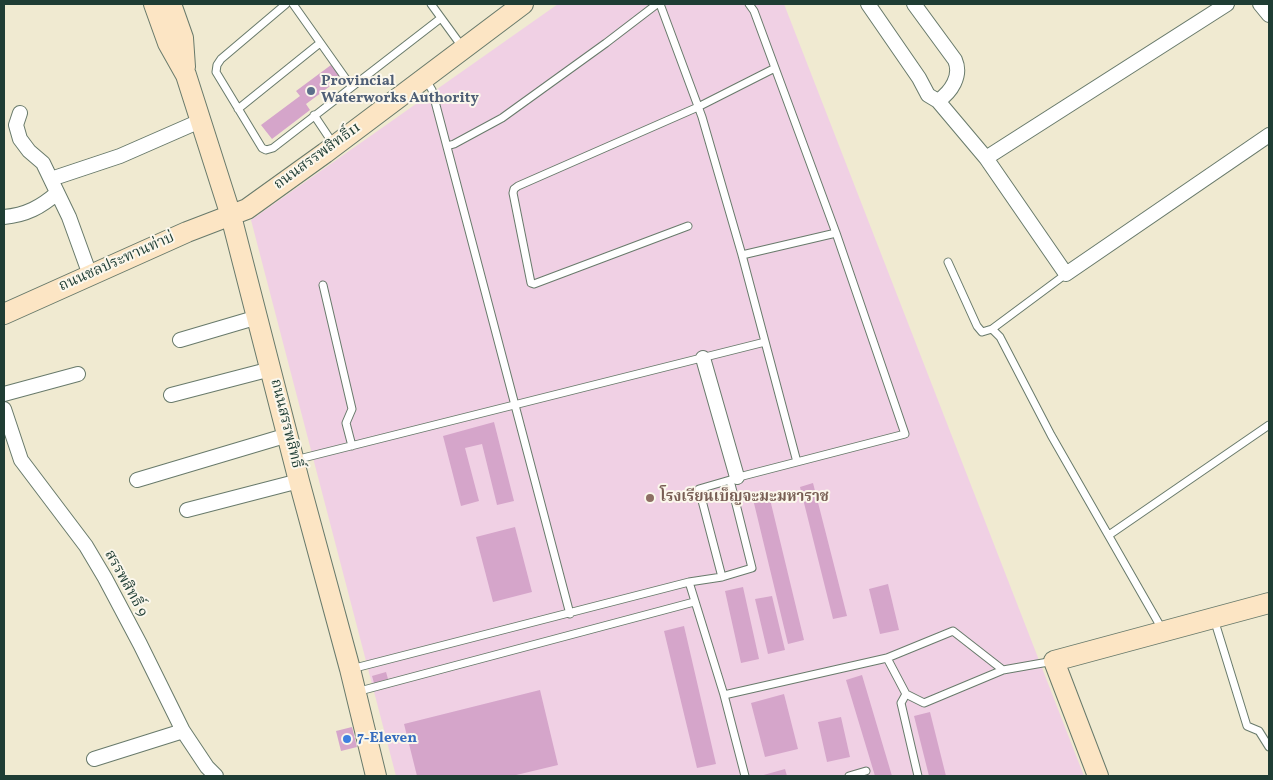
<!DOCTYPE html>
<html>
<head>
<meta charset="utf-8">
<style>
  body { margin:0 }
  #map { position:relative; width:1273px; height:780px; overflow:hidden; background:#f0ead1; font-family:Vollkorn,serif }
  canvas { display:block }
  .frame { position:absolute; inset:0; border:5px solid #1f3d34; pointer-events:none }
</style>
</head>
<body>
<div id="map">
<canvas width="1273" height="780"></canvas>
<div class="frame"></div>
</div>
<script>
const ctx = document.querySelector('canvas').getContext('2d');
ctx.lineJoin = 'round';
function fill(path, color) { ctx.fillStyle = color; ctx.fill(path, 'evenodd'); }
function strokePath(path, color, width, dash) { ctx.strokeStyle = color; ctx.lineWidth = width; ctx.lineCap = dash ? 'butt' : 'round'; ctx.setLineDash(dash || []); ctx.stroke(path); }
function drawText(font, color, halo, rows, align = 'center') {
  ctx.font = font + ' Vollkorn,"Noto Serif Thai",serif'; ctx.lineWidth = 4; ctx.setLineDash([]); ctx.textBaseline = 'middle'; ctx.strokeStyle = halo; ctx.fillStyle = color; for (const [text, x, y, turn = 0] of rows) {
    ctx.save(); ctx.translate(x, y); ctx.rotate((+turn || 0) * Math.PI / 180); ctx.textAlign = isNaN(turn) ? turn : align; if (halo) ctx.strokeText(text, 0, 0); ctx.fillText(text, 0, 0); ctx.restore();
  }
}
const built = new Path2D(`
  M558,4H784L1084,776H396L251,220Z`);
const building = new Path2D(`
  M331,65L341,78L306,104L310,110L272,139L261,125L300,96L296,91Z
  M494,422L514,501L497,505L482,444L465,448L479,501L461,506L443,436Z
  M813,483L847,616L833,619L800,487Z
  M768,491L804,640L788,644L752,495Z
  M515,527L532,592L493,602L476,537Z
  M888,584L899,630L880,634L869,589Z
  M743,587L759,659L741,663L725,591Z
  M772,596L785,650L768,654L755,599Z
  M684,626L716,764L697,768L664,631Z
  M386,672L388,679L374,683L372,676Z
  M862,675L892,776H875L846,680Z
  M540,690L558,765L512,776H417L404,724Z
  M784,694L798,749L765,757L751,703Z
  M930,712L946,776H929L914,716Z
  M841,717L850,757L827,762L818,722Z
  M352,727L357,747L341,751L336,731Z
  M785,769L787,776H760Z`);
const lane = new Path2D(`
  M286,4L221,59L217,65L216,72L262,148L266,150L273,148L441,18
  M293,4L351,86
  M431,4L463,48
  M660,4L702,117L742,255L797,462
  M749,4L754,11L836,233
  M426,80L432,90L570,614
  M238,109L320,43
  M314,115L334,145
  M447,146L454,144L502,118L606,43L657,4
  M688,226L534,284L531,283L513,193L514,189L518,186L698,107L775,68
  M948,262L977,326L982,332L992,329L1000,337L1051,435L1162,629
  M323,285L352,409L346,423L352,446
  M992,329L1066,274
  M295,460L765,342
  M735,478L905,434L836,233L742,255
  M1109,535L1269,425
  M689,582L724,695L887,658L953,631L1003,670L924,703L906,694
  M1214,619L1247,726L1259,731L1269,747
  M887,658L906,694L901,703L918,776
  M351,669L689,582L722,577L752,568L730,480L699,489L722,577
  M1003,670L1054,661
  M356,692L694,602
  M724,695L745,776
  M849,776L866,771`);
const street = new Path2D(`
  M868,4L919,78L928,95L938,101
  M914,4L955,60C962,76 951,92 938,101L986,158L1066,274L1269,135
  M1260,4L1269,15
  M20,113L16,125L20,139L29,151L43,163L69,217L90,275
  M986,158L1227,4
  M51,179L120,156L200,121
  M4,217C26,215 41,207 57,193
  M180,340L258,317
  M703,358L737,477
  M4,394L78,374
  M171,395L271,369
  M4,409L21,460L86,546L105,578L140,644L183,731L207,767L216,776
  M137,480L288,435
  M187,510L299,481
  M94,759L183,731`);
const secondary = new Path2D(`
  M154,4L168,43L186,75L231,216L299,481L350,669L376,776
  M171,4L183,38L185,67
  M4,314L187,232L247,209L325,153L523,4
  M1098,776L1054,661L1269,603`);
const markers = [
  [311,91,5,"#5c6f8a"],
  [650,498,5,"#8d6e63"],
  [347,739,5,"#3f7fe0"]
];
const serviceNames = [
  ["Provincial",321,82],
  ["Waterworks Authority",321,99]
];
const streetNames = [
  ["ถนนสรรพสิทธิ์11",318,157,-36],
  ["ถนนชลประทานท่าบ่",117,263,-24],
  ["ถนนสรรพสิทธิ์",285,424,76],
  ["สรรพสิทธิ์ 9",125,584,61]
];
const educationNames = [
  ["โรงเรียนเบ็ญจะมะมหาราช",660,498]
];
const shopNames = [
  ["7-Eleven",357,739]
];
fill(built, '#f0d0e4');
fill(building, '#d5a5ca');
strokePath(lane, '#687a6b', 9);
strokePath(street, '#687a6b', 16);
strokePath(secondary, '#687a6b', 22);
strokePath(lane, '#fff', 7);
strokePath(street, '#fff', 14);
strokePath(secondary, '#fce5c4', 20);
for (const [x, y, r, color] of markers) { const dot = new Path2D(); dot.arc(x, y, r, 0, 2 * Math.PI); ctx.fillStyle = color; ctx.fill(dot); strokePath(dot, '#fbf7ec', 2); }
drawText('bold 15px', '#4e5e75', '#fbf7ec', serviceNames, 'left');
drawText('15px', '#1f3d34', '#fbf7ec', streetNames);
drawText('bold 15px', '#785e54', '#fbf7ec', educationNames, 'left');
drawText('bold 15px', '#366cbe', '#fbf7ec', shopNames, 'left');
</script>
</body>
</html>
